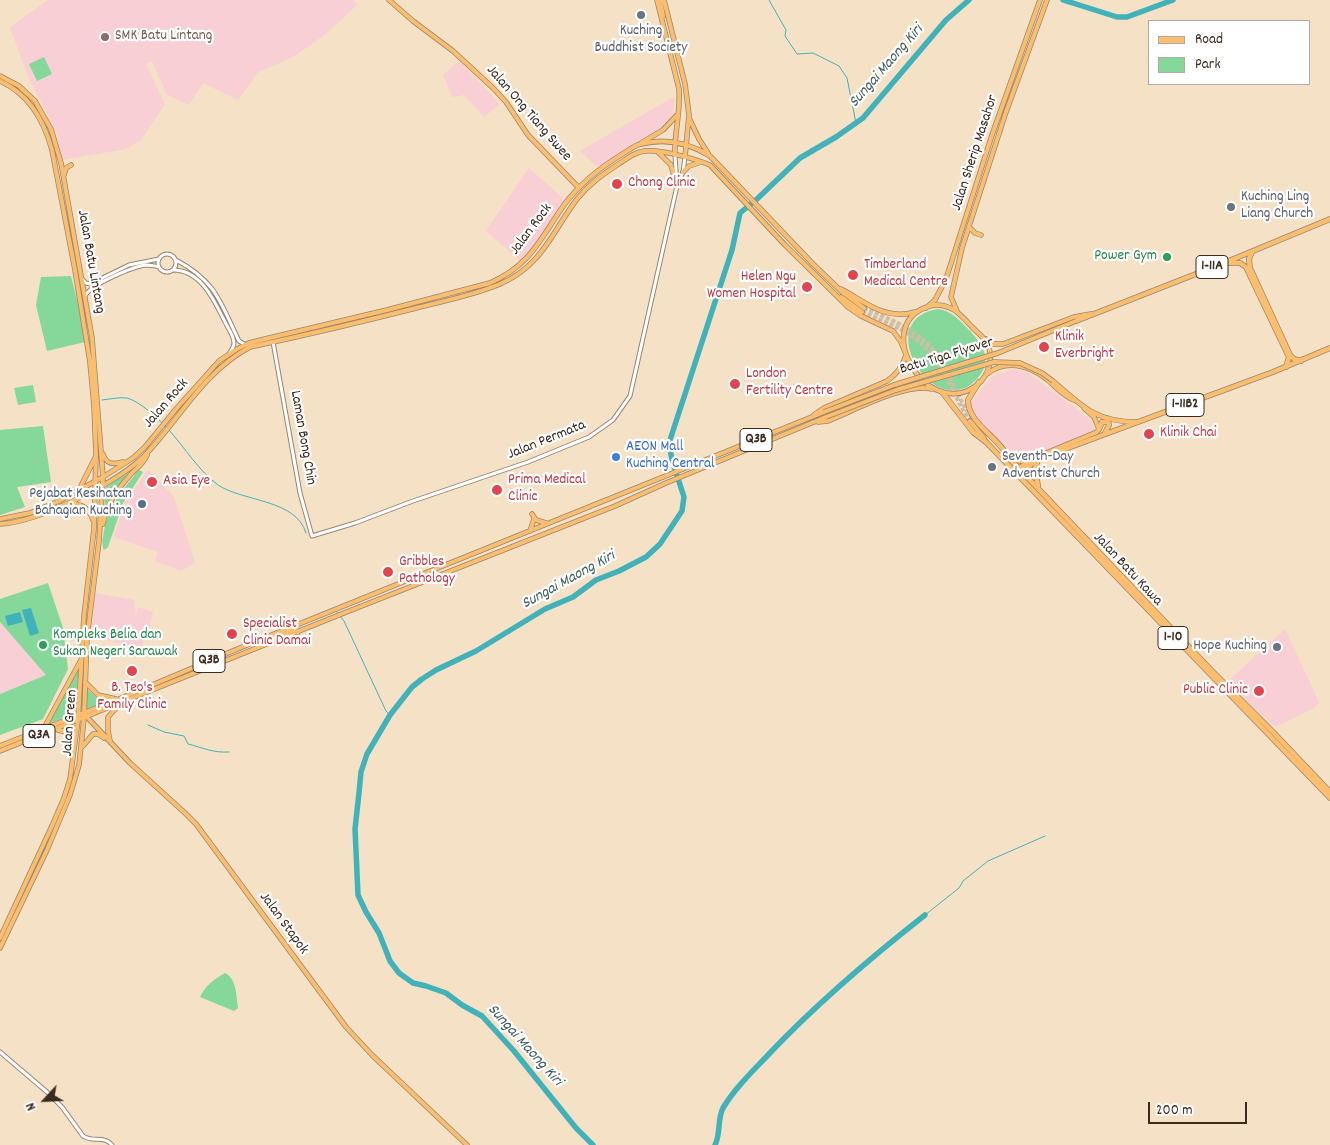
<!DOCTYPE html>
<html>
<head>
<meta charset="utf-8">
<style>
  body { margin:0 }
  #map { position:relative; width:1330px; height:1145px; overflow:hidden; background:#f4e1c6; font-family:Dekko,sans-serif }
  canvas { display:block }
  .legend { position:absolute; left:1148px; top:20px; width:162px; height:65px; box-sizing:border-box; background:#fff; border:1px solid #b1aaa5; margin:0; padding:6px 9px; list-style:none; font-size:15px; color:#3b2a1e }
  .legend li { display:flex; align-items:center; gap:10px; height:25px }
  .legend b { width:25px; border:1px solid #b1aaa5 }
  .north { position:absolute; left:20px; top:1075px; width:50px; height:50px; -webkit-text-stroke:4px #fff; paint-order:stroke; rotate:245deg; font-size:14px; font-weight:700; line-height:20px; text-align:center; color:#3b2a1e }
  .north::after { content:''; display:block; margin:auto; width:18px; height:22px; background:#3b2a1e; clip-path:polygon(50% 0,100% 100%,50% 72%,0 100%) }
  .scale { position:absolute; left:1148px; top:1102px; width:99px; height:22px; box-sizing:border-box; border:2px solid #3b2a1e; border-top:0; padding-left:6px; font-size:15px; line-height:18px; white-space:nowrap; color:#3b2a1e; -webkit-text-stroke:4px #fff; paint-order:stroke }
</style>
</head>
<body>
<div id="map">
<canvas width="1330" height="1145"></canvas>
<ul class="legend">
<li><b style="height:6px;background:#fbbe6e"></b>Road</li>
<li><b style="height:14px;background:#85d899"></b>Park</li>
</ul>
<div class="north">N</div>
<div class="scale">200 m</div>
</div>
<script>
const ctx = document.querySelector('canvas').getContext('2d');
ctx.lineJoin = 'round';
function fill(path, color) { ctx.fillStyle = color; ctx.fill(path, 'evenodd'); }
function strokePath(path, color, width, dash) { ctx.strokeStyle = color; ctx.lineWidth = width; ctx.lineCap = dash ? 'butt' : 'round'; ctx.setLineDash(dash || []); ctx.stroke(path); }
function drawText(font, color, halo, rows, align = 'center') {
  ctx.font = font + ' Dekko,sans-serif'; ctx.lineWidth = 4.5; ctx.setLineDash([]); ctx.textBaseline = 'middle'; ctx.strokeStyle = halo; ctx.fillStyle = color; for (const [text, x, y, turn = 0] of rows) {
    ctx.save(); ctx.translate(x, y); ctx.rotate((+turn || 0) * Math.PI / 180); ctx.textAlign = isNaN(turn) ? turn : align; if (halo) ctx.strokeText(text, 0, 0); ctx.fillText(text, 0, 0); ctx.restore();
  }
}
const built = new Path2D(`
  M48,0H353L357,5L327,33L295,56L257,73L238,100L203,83L189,105L167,95L152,61L146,64L165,104L141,140L126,149L62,160L57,133L29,79L10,27Z
  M459,61L500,104L484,117L464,95L452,97L443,75Z
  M675,98L673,114L671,119L662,129L601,166L595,165L580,151L670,99Z
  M529,168L565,200L544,232L521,262L486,231Z
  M1011,369L1019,370L1028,373L1090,419L1095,430L1091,434L1030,459H1017L1013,456L1008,449L980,421L974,413L971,402L991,378L998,373H1004Z
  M148,470L174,497L195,563L181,571L155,561L158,552L114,537L125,503Z
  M95,593L134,600L136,618L137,607L153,612L146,642L143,641L142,654L130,651L137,622L129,646L91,636Z
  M0,622L47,675L0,694Z
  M1285,629L1319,702L1314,708L1275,727L1227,682Z`);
const green = new Path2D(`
  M44,57L52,74L37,81L29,64Z
  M71,276L82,320L85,342L47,351L36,305L41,277Z
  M938,309C952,311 959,320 969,330C983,345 994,361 976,380C933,423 871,319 938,309Z
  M33,385L36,402L18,405L14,388Z
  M43,426L51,482L17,487L25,507L0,515V430Z
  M139,470L143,472L123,503L108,547L104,550C101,543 103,538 104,531C108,506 124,488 139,470Z
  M130,472C119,485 109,497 104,513L106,487Z
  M48,583L63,628L68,669L43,719L0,735V694L46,675L0,622V599Z
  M79,668L74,713L48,724Z
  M87,689L97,698L109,700L87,709Z
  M225,973C237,979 236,996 238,1008L234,1011L200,997C206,985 213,980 225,973Z`);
const water = new Path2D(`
  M31,608L39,633L30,636L22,610Z
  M20,612L23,622L8,626L5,616Z`);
const stream = new Path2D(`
  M769,0L786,30L785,36L797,54L813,53L839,66L847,78L856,123
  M102,400C110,399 120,397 127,398C139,401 158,418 166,427
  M169,430C185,448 199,471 218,485C244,502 296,499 306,533
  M336,611L344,621L386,711L390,715
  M148,725L164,732L184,736L188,744C204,748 213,753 229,752
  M925,915L959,888L963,881L988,861L1045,836`);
const river = new Path2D(`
  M1063,0L1117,17H1127L1173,0
  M593,1145L576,1128L514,1051L482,1016L462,1005L446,993L426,986L413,983L399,973L390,961L379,933L366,912L358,895L355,829L359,793L361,772L367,754L390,715L412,687L422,679L436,670L476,651L545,609L573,597L596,580L619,571L646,557L660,544L682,511L684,497L672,460L669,443L732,250L740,213L757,199L800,158L836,137L863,118L946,20L969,0
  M715,1145C721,1133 717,1120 723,1108C735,1088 752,1072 768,1055C816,1004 869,959 925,915`);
const majorTunnel = new Path2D(`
  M864,308C892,320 923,332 940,359C952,378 958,400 972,417
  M862,312C890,324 918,334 936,360C949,380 957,402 970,421`);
const minor = new Path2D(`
  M675,155L677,186
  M158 263a9 9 0 1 1 18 0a9 9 0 1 1-18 0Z
  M176,260C217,282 220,302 239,341L246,345
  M173,270C201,270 214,300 225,322C228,328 234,336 234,343C234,347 231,350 229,354
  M82,279L86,283L90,284L129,265L159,259
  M85,296C91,284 134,266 147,265C151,265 155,266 159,267
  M273,342L300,493L312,536L355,523L413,501L528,462L589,437L613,420L630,396L677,186L683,172L685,157
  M0,1052L47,1092L62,1107L83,1136C93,1143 104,1135 112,1145`);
const major = new Path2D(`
  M389,0L413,21L453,51L493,88L506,102L528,135L579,188
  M657,0L679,89C681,111 674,133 675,155
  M660,0L663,16
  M664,0L685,84L689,115L685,157
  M0,76L19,86L35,101L51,129L61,163L92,338L103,477L99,541L87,638L84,718L79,765L70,795L47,850L0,948
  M0,81C29,94 44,120 52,150L75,270L90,362L94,406L96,455L94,529L84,616L78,720L70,779L64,798L52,826L0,938
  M689,118L699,139L708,153
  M641,143L663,130L677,115
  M658,152L671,165L675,179
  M683,172L689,166L701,162
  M64,175L66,168L71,165
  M969,227L975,233L981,235
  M841,289C866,302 885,321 915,312
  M841,297L862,312
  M934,305C952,304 960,314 972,327C976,331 981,335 985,340C995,354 990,375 977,385C926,424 866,319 934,305Z
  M926,308L935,300L946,279L992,135L1040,0
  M957,311L951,297L962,248L1006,112L1047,0
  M986,339L993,344H1003L1074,317L1091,314
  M987,374C1005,359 1028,365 1045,378C1055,385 1062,396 1074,400
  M1053,381C1081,405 1095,422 1136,422
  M814,415L824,408L887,381C897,374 903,366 906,355
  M970,421L984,438
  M818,422L828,421C853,411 906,382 932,389
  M103,454C106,464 113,465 123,462
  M1018,476L1019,468L1039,456L1097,432L1099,429L1094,417L1084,408
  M79,490L95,458
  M68,504C80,503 89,507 93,520
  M532,514L536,520L546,523
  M0,519L30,513L59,501L103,477L133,458L145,447L176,409L219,361L237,349L249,343L265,339L387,310L490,283C531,265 540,239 564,205C580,183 601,167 624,153C629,150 635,145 641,144C665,138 689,143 710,156L813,264L842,292L864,308
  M0,524C39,522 122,481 148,452C181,416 206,370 250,347C306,335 361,322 416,308C444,301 474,295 500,284C542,266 552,232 577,199C589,184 602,175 617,165C625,160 632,154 640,152C656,147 695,159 710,165L785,245L848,307L861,316L893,331L901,342L905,352
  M103,524C106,505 119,487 132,473C138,467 144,463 147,455
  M530,531L534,519
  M266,640L294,630L298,632
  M85,682L98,695L116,699
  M85,715L130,763L185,813L196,824L346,1027L372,1055L467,1145
  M44,728L81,660
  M58,730L70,733L74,739
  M110,741L108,731V717L119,705
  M0,746L119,699L247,645L824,412
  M83,746L93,734H98L104,738
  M0,751L344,613L615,506L666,483L826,417`);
const highway = new Path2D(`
  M1252,252L1249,259L1250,268L1290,355L1294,359L1301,361
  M1228,263H1240L1246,267L1289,357L1286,367
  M1076,321L1224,263L1330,219
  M979,382L968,400C968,424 999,437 1008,457L1211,670L1273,732L1330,792
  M942,392L973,432L986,442L1330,798
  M1099,429L1102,422H1108L1109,425L1105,433
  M1010,458L1021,461H1029
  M1038,460L1035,468L1038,486
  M1022,471L1038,459L1273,372L1330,348`);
const majorBridge = new Path2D(`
  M824,412L894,385L998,353L1076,321
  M826,417L896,390L994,362L1020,363L1042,373L1053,381`);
const markers = [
  [641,15,5,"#6b7280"],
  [105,37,5,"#8d6e63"],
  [617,184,6,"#e0444e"],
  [1231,207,5,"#6b7280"],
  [1167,257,5,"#2e9e5b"],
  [853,275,6,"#e0444e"],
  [807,287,6,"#e0444e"],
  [1044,347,6,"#e0444e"],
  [735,384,6,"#e0444e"],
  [1149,434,6,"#e0444e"],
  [616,457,5,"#3f7fe0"],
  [992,467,5,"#6b7280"],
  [152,482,6,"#e0444e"],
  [497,490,6,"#e0444e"],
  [142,504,5,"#5c6f8a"],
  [388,572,6,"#e0444e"],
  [232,634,6,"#e0444e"],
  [43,645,5,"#2e9e5b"],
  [1277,647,5,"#6b7280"],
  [132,671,6,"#e0444e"],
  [1259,691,6,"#e0444e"]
];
const shields = [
  [1212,267,32],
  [1185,405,38],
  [756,440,32],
  [1173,638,30],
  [209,661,32],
  [39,736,32]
];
const shieldNames = [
  ["1-11A",1212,267],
  ["1-11B2",1185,405],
  ["Q3B",756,440],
  ["1-10",1173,638],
  ["Q3B",209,661],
  ["Q3A",39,736]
];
const worshipNames = [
  ["Kuching",641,32,"center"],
  ["Buddhist Society",641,49,"center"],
  ["Kuching Ling",1241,198],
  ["Liang Church",1241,215],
  ["Seventh-Day",1002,458],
  ["Adventist Church",1002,475],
  ["Hope Kuching",1267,647,"right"]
];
const educationNames = [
  ["SMK Batu Lintang",115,37]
];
const streetNames = [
  ["Jalan Ong Tiang Swee",528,114,49],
  ["Jalan Sherip Masahor",976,153,-72],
  ["Jalan Rock",532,230,-53],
  ["Jalan Batu Lintang",90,262,80],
  ["Batu Tiga Flyover",947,357,-17],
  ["Jalan Rock",167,404,-49],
  ["Laman Bong Chin",302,438,80],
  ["Jalan Permata",547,441,-22],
  ["Jalan Batu Kawa",1127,570,47],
  ["Jalan Green",71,723,-86],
  ["Jalan Stapok",283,924,54]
];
const healthNames = [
  ["Chong Clinic",628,184],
  ["Timberland",864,266],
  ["Medical Centre",864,283],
  ["Helen Ngu",796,278,"right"],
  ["Women Hospital",796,295,"right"],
  ["Klinik",1055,338],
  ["Everbright",1055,355],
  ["London",746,375],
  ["Fertility Centre",746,392],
  ["Klinik Chai",1160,434],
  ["Prima Medical",508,481],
  ["Clinic",508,498],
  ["Asia Eye",163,482],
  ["Gribbles",399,563],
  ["Pathology",399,580],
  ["Specialist",243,625],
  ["Clinic Damai",243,642],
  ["B. Teo's",132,689,"center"],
  ["Family Clinic",132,706,"center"],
  ["Public Clinic",1248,691,"right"]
];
const leisureNames = [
  ["Power Gym",1157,257],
  ["Kompleks Belia dan",53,636,"left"],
  ["Sukan Negeri Sarawak",53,653,"left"]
];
const shopNames = [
  ["AEON Mall",626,448],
  ["Kuching Central",626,465]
];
const serviceNames = [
  ["Pejabat Kesihatan",132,495],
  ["Bahagian Kuching",132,512]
];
const waterNames = [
  ["Sungai Maong Kiri",887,67,-49],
  ["Sungai Maong Kiri",569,581,-29],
  ["Sungai Maong Kiri",524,1046,48]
];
fill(built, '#f7cfd4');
fill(green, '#85d899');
fill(water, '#42b2ba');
strokePath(stream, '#42b2ba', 1);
strokePath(river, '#42b2ba', 5.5);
strokePath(majorTunnel, '#cfbca4', 4, [4, 2]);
strokePath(minor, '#988672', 5);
strokePath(major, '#988672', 5.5);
strokePath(highway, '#988672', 6);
strokePath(minor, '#fff', 3);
strokePath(major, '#fbbe6e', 4);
strokePath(highway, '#fbbe6e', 4.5);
strokePath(majorBridge, '#988672', 5.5, []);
strokePath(majorBridge, '#fbbe6e', 4);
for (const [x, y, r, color] of markers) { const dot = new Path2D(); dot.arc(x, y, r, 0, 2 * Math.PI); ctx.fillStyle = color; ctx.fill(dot); strokePath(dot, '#fff', 2); }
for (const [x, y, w] of shields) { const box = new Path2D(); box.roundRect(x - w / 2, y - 11.5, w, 23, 4); ctx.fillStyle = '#fff'; ctx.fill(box); strokePath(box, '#3b2a1e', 1); }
drawText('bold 14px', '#3b2a1e', null, shieldNames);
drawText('15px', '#5b616d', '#fff', worshipNames, 'left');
drawText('15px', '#785e54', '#fff', educationNames, 'left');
drawText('15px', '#3b2a1e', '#fff', streetNames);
drawText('15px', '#be3a42', '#fff', healthNames, 'left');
drawText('15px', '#27864d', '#fff', leisureNames, 'right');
drawText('15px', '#366cbe', '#fff', shopNames, 'left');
drawText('15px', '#4e5e75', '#fff', serviceNames, 'right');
drawText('italic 16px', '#3e605c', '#fff', waterNames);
</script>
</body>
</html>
